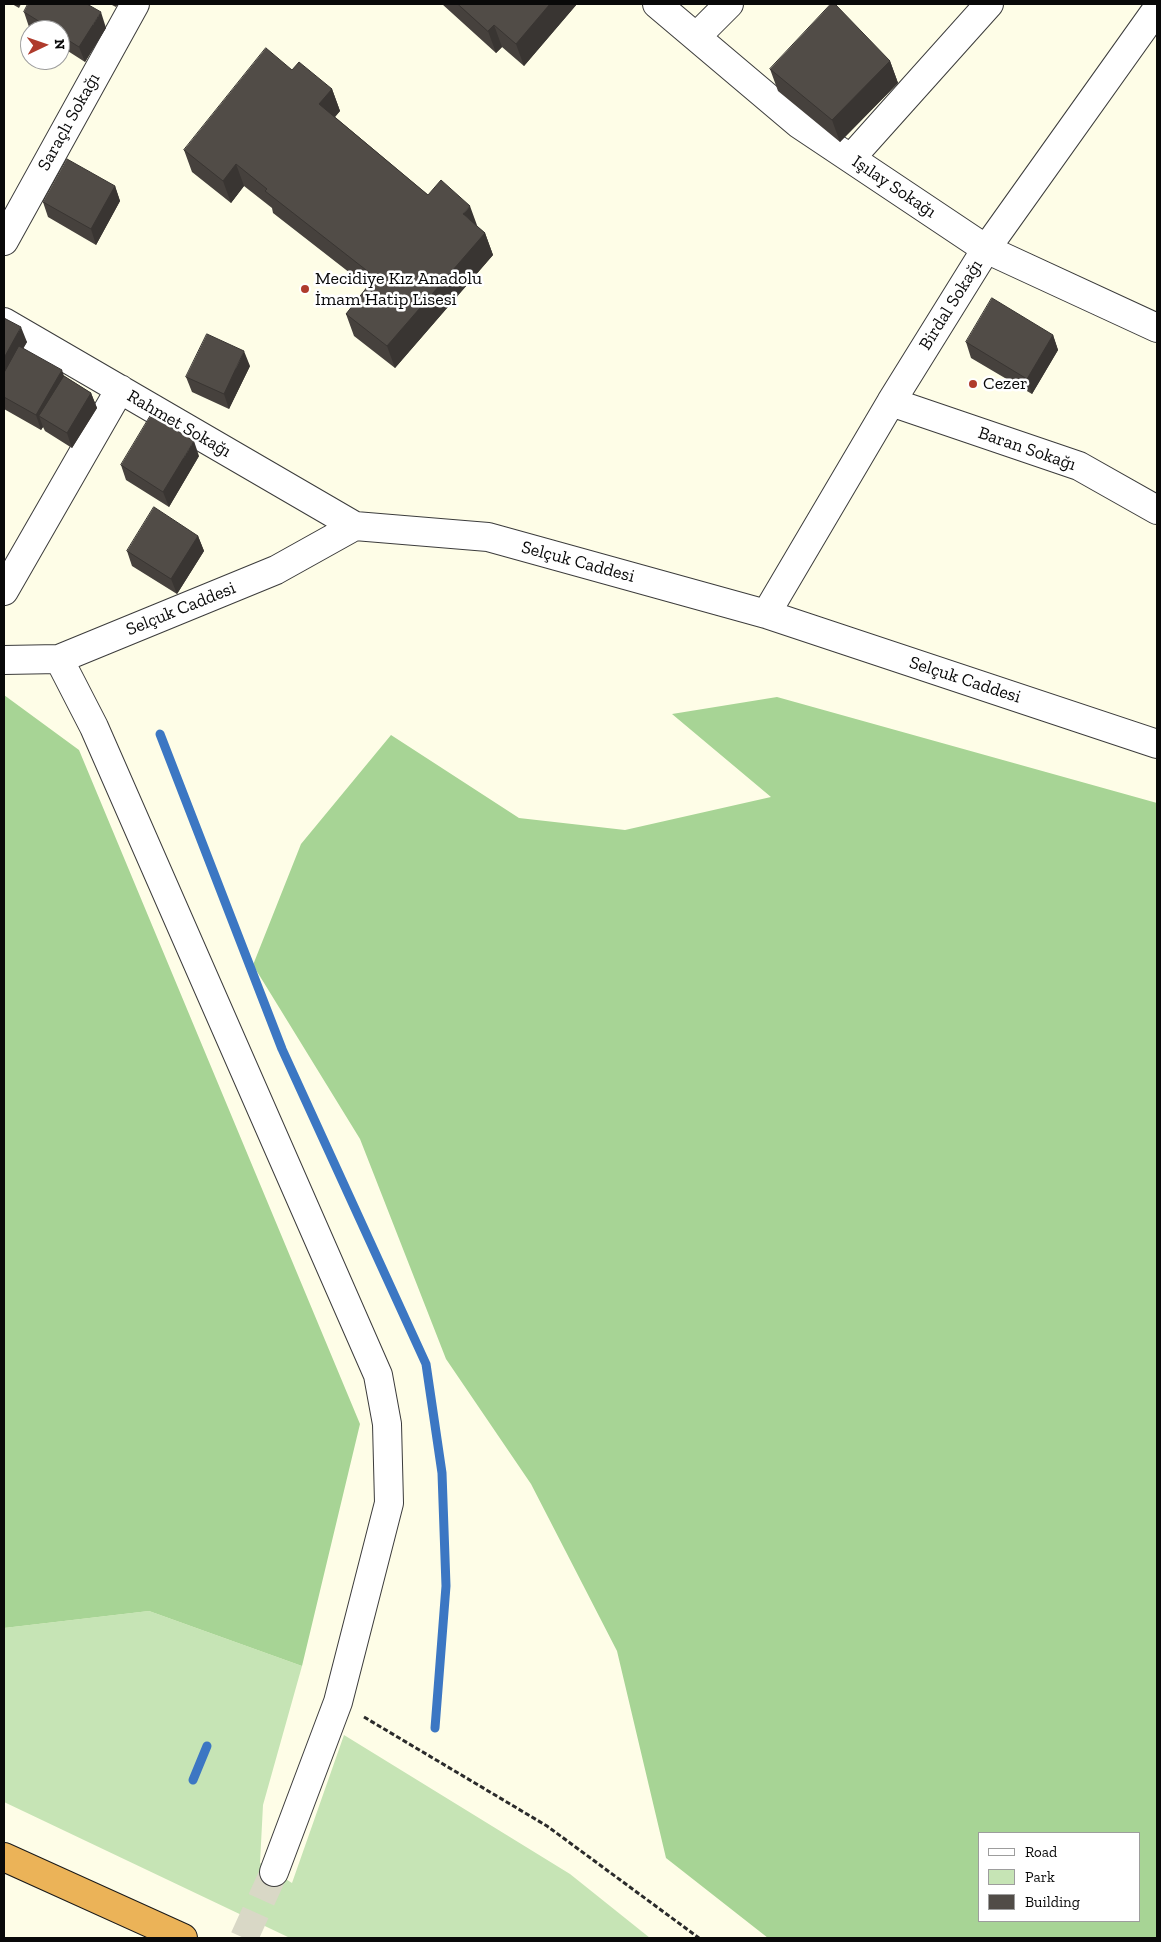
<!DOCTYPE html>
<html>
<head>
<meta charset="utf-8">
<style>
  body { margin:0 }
  #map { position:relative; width:1161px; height:1942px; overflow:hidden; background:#fefde7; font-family:"Zilla Slab",serif }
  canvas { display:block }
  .frame { position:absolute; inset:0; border:5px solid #090909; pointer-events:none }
  .legend { position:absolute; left:978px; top:1832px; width:162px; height:90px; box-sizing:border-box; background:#fff; border:1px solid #9d9d9d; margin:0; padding:6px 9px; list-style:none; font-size:15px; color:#090909 }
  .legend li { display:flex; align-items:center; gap:10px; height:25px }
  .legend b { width:25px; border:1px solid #9d9d9d }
  .north { position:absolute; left:20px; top:20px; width:50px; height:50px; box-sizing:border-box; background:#fff; border:1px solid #9d9d9d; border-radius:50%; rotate:87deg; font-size:14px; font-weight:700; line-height:20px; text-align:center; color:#090909 }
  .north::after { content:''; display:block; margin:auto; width:18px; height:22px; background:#af3b2c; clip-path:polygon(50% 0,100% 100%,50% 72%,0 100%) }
</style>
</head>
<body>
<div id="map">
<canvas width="1161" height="1942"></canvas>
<div class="frame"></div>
<ul class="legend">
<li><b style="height:6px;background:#fff"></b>Road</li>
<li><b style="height:14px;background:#c6e4b5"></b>Park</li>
<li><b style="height:14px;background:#514c47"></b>Building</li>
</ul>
<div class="north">N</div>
</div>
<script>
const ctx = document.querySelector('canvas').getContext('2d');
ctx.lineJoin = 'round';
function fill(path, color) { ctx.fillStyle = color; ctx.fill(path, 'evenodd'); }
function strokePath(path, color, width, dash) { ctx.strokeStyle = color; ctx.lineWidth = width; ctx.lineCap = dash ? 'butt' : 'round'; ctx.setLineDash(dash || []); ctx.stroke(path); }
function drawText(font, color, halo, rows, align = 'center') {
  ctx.font = font + ' "Zilla Slab",serif'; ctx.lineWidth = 5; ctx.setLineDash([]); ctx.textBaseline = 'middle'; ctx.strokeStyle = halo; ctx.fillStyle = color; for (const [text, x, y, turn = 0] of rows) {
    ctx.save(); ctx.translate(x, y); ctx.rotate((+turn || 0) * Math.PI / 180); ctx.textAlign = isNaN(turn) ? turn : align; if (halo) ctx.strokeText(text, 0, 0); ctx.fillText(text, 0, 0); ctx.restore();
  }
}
const green = new Path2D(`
  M149,1611L302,1666L263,1805L260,1863L292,1883L344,1735L570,1874L650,1938H290L4,1802V1628Z`);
const forest = new Path2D(`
  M4,695L79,750L360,1424L302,1666L149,1611L4,1628Z
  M777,697L1157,803V1938H768L666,1858L617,1651L531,1484L446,1359L360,1139L253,965L301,844L391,735L519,818L625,830L771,797L672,714ZM980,1833H1140V1921H980Z`);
const stream = new Path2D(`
  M160,734L282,1049L426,1364L442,1473L446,1586L435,1728
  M193,1780L207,1746`);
const minorTunnel = new Path2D(`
  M244,1938L274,1872`);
const path = new Path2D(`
  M364,1717L547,1826L699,1938`);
const minor = new Path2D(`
  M657,4L799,124L986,249L1157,328
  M696,37L729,4
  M851,158L989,4
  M4,241L135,4
  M4,322L355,526
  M891,402L1079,466L1157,510
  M4,591L120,389
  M766,614L891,402L986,249L1157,9
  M59,659L94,727L378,1375L387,1424L389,1503L338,1702L274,1872
  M4,660L59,659L276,570L355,526L488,537L766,614L1157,744`);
const highway = new Path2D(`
  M4,1857L183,1938`);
const wall = new Path2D(`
  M12,4H21L19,8Z
  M110,4H118L116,7Z
  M442,4H577L524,66L502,47L496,53Z
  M24,12L106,28L85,62L60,46V30H34L29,27Z
  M890,61L898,83L840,142L778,91L770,69Z
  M292,70L332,89L340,111L335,117L428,195L478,227L485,233L493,255L395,368L354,336L346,314L368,287L273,213L272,208L244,186L231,203L192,172L184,150Z
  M115,186L120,201L96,245L48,217L43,202Z
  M4,318L27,342L23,348L64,376L91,393L97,408L72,448L45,431L43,427L41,430L4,409Z
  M1053,335L1058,350L1032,394L971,358L966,342Z
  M250,366L229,409L192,392L186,377Z
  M199,456L169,507L126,480L121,465Z
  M198,536L204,551L177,594L132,566L127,551Z`);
const shadedWall = new Path2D(`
  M550,4H577L524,66L516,44Z
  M101,12L106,28L85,62L79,47Z
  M494,25L502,47L496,53L488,31Z
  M890,61L898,83L840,142L832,120Z
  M332,89L340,111L327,126L319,104Z
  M236,164L244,186L231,203L223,181Z
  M115,186L120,201L96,245L91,229Z
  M470,206L478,228L463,214Z
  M485,233L493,255L395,368L387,346Z
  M21,327L27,342L4,383V358Z
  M1053,335L1058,350L1032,394L1027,379Z
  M244,351L250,366L229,409L224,394Z
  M62,370L67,385L39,416L43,427L41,430L36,415Z
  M91,393L97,408L72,448L67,433Z
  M194,441L199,456L169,507L163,492Z
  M198,536L204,551L177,594L171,579Z`);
const building = new Path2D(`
  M28,4H87L101,12L79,47L60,35V30H53L24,12Z
  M458,4H550L516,44L494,25L488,31Z
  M831,4H835L890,61L832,120L770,69Z
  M266,48L292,70L299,62L332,89L319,104L428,195L441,180L470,206L463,214L485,233L387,346L346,314L375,277L265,191L267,189L236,164L223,181L184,150Z
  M67,159L115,186L91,229L43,202Z
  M992,298L1053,335L1027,379L966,342Z
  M4,318L21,327L4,358Z
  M207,334L244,351L224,394L186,377Z
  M19,346L62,370L36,415L4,397V373Z
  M64,376L91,393L67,433L39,416Z
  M151,415L194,441L163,492L121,465Z
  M154,507L198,536L171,579L127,551Z`);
const markers = [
  [305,289,5,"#af3b2c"],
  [973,384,5,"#af3b2c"]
];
const streetNames = [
  ["Saraçlı Sokağı",69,122,-61],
  ["Işılay Sokağı",894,187,34],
  ["Birdal Sokağı",951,305,-58],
  ["Rahmet Sokağı",179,424,30],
  ["Baran Sokağı",1027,449,19],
  ["Selçuk Caddesi",578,562,15],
  ["Selçuk Caddesi",181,609,-22],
  ["Selçuk Caddesi",965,680,18]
];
const poiNames = [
  ["Mecidiye Kız Anadolu",315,279],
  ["İmam Hatip Lisesi",315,300],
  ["Cezer",983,384]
];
fill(green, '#c6e4b5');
fill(forest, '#a7d495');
strokePath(stream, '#3c77c3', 9);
strokePath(minorTunnel, '#d9d8c6', 28, [28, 14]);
strokePath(minor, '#3c3c3c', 30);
strokePath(highway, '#1a1a1a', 30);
strokePath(path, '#2b2b2b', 3, [5, 2.5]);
strokePath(minor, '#fff', 28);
strokePath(highway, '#ebb358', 28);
fill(wall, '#46413d');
fill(shadedWall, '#393532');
fill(building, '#514c47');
strokePath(building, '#393532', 1);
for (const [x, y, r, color] of markers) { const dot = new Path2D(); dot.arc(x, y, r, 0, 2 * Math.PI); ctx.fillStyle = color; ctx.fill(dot); strokePath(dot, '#fff', 2); }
drawText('18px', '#090909', '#fff', streetNames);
drawText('18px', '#090909', '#fff', poiNames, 'left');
</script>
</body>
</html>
